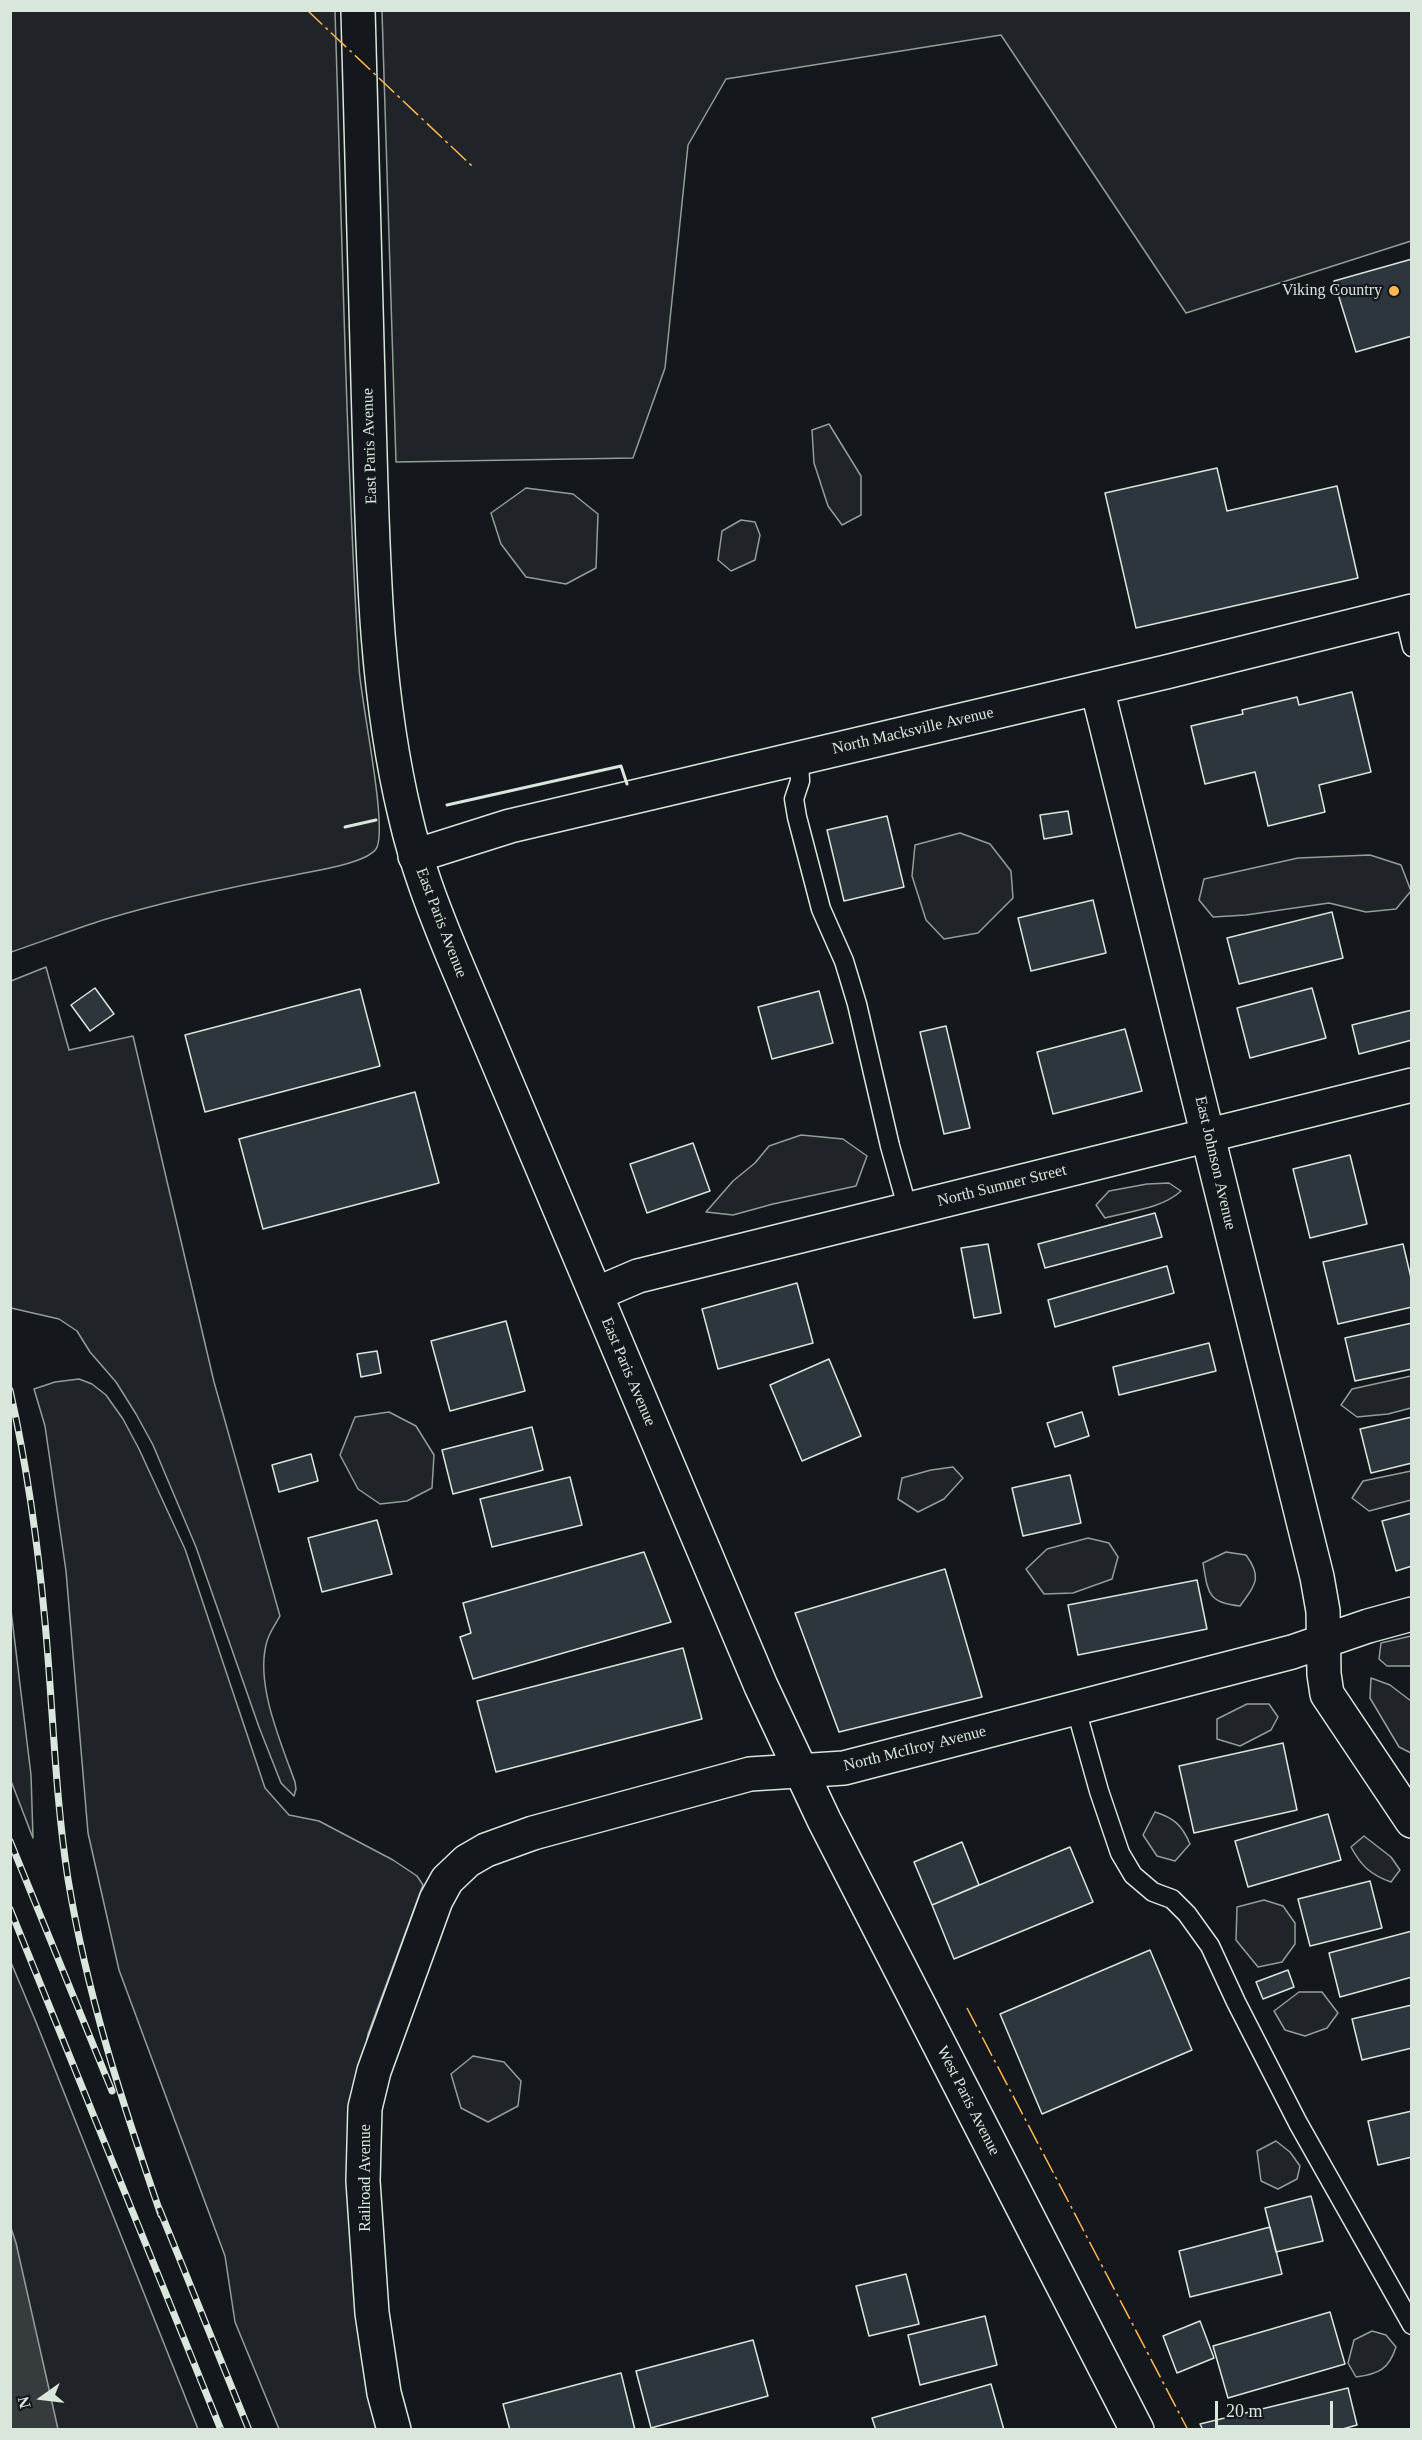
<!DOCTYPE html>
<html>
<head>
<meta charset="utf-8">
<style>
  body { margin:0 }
  #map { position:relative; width:1422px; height:2440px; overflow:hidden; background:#14181c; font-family:Georgia,serif }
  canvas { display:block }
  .frame { position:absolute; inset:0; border:12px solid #d8e6dc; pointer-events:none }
  .north { position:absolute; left:12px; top:2368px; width:60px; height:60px; -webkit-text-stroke:4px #14181c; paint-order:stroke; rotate:256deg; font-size:16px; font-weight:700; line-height:24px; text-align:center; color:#d8e6dc }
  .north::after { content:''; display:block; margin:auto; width:21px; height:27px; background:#d8e6dc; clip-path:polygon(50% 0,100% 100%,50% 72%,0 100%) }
  .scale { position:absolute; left:1215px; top:2401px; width:118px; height:27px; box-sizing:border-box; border:3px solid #d8e6dc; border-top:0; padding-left:8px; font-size:18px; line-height:21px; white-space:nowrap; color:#d8e6dc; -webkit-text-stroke:4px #14181c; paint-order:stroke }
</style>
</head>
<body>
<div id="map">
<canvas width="1422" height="2440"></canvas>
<div class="frame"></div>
<div class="north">N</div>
<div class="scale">20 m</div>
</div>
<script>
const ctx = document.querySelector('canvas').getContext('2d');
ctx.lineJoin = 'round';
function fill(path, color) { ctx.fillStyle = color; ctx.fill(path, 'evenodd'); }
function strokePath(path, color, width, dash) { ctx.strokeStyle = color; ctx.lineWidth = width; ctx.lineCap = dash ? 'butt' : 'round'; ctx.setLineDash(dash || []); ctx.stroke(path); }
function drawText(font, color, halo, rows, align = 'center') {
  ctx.font = font + ' Georgia,serif'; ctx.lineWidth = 4.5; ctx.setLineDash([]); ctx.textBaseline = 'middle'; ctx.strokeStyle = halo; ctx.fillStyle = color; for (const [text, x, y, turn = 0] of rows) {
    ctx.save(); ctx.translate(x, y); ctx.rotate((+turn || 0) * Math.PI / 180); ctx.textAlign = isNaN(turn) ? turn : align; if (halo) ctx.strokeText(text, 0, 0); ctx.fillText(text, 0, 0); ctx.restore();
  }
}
const green = new Path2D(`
  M10,11H335C342,229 346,449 359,667C360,698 389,830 376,849C365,864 313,871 295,875C231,887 166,901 103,920C72,930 41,942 11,952Z
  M382,11H1411V241L1186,313L1001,35L726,79L688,145L665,368L633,458L396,462Z
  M829,424L861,476V515L842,525L828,506L814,463L812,430Z
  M526,488L573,494L598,514L596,568L566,584L526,577L501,544L491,513Z
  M741,520L755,522L760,535L755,560L731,571L718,560L722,531Z
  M960,833L990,844L1011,871L1013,898L978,933L944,939L926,920L912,876L915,845Z
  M1370,855L1401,865L1411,891L1396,909L1366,912L1329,903L1246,915L1213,917L1199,900L1204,879L1298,858Z
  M46,967L69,1050L133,1036L214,1382L280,1616C275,1625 268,1634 266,1645C256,1686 281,1743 295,1782L296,1789L294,1796L281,1783L259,1727L196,1547L153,1445L136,1414L116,1382L90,1352L77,1331L59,1319L11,1308V981Z
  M801,1135L843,1139L867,1156L856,1186L773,1204L733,1215L706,1212L733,1181L755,1163L769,1146Z
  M1169,1183L1181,1191C1161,1209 1130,1211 1105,1218L1096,1205L1109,1191L1147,1184Z
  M1411,1376V1408L1388,1414L1357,1417L1341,1405L1352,1389Z
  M79,1379L92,1384L106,1395L123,1419L139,1449L185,1549L265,1788L289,1815L319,1821L393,1860L417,1876L423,1885L368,2034L362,2072L382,2429H279L235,2322L225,2256L119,1970L88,1833L66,1571L45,1426L34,1389L55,1382Z
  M389,1412L416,1426L434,1455L432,1488L407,1501L380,1504L358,1489L340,1455L355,1417Z
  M953,1467L963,1478L944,1499L918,1512L898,1499L902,1478L931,1470Z
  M1411,1471V1500L1369,1511L1352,1498L1363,1481Z
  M1088,1538L1109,1543L1118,1557L1112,1579L1073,1593L1044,1594L1026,1569L1047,1549Z
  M1226,1552L1246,1555C1263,1578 1255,1585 1240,1606C1207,1603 1208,1592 1203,1563Z
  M10,1602L31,1775L33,1838L11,1781Z
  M1411,1636V1666H1387L1379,1659L1381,1643Z
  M1371,1678L1390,1685L1411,1701V1753L1399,1747L1370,1698Z
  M1247,1704H1269L1278,1717L1271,1730L1240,1746L1217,1739V1719Z
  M1155,1812C1174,1818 1182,1825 1190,1844L1175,1861L1157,1856L1143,1835Z
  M1364,1836L1391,1857L1400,1870L1391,1882C1371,1875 1361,1866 1351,1847Z
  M1264,1900L1283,1906L1295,1923V1944L1282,1962L1258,1967L1236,1940L1237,1907Z
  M10,1960L36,2022L198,2429H11Z
  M1299,1992H1322L1338,2013L1327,2028L1305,2036L1285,2030L1274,2011Z
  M473,2056L504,2062L521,2081L518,2106L488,2122L461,2108L451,2074Z
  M1276,2141L1290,2152L1300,2166L1297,2179L1278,2189L1261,2181L1257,2151Z
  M1372,2331L1386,2335L1396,2347C1389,2369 1379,2374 1356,2377L1348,2363L1354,2340Z`);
const water = new Path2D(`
  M10,2225L16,2243L58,2429H11Z`);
const building = new Path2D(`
  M1412,259V336L1356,352L1334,281Z
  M1217,468L1227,511L1337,486L1358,578L1136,628L1105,493Z
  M1352,692L1371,772L1319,785L1325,812L1268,826L1255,772L1205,784L1191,726L1243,714L1242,710L1297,697L1299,705Z
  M1068,811L1072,834L1044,839L1040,815Z
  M887,816L904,887L844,901L827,830Z
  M1093,900L1106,953L1031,971L1018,918Z
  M1332,912L1343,958L1239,984L1227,938Z
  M95,988L114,1014L90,1031L71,1005Z
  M1312,988L1326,1038L1250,1058L1237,1008Z
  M360,989L380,1066L205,1112L185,1035Z
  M819,991L833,1043L772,1059L758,1007Z
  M1412,1010V1040L1359,1054L1352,1025Z
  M946,1026L970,1128L944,1134L920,1032Z
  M1125,1029L1142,1091L1053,1114L1037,1052Z
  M415,1092L439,1183L263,1229L239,1139Z
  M693,1143L710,1191L647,1213L630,1164Z
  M1350,1155L1367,1224L1310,1238L1293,1169Z
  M1155,1213L1162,1237L1045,1268L1038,1244Z
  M988,1244L1001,1313L974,1318L961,1248Z
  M1403,1244L1412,1282V1307L1338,1324L1323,1262Z
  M1167,1266L1174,1293L1055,1327L1048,1300Z
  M797,1283L813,1343L718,1369L702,1309Z
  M506,1321L525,1391L450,1411L431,1341Z
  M1412,1323V1369L1355,1381L1345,1338Z
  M1209,1343L1216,1371L1119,1395L1113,1367Z
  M377,1351L381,1373L361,1377L357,1354Z
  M829,1359L861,1436L802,1461L770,1385Z
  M1082,1412L1089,1436L1055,1447L1047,1423Z
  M1412,1417V1463L1371,1473L1360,1429Z
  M532,1427L543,1470L453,1494L442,1450Z
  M311,1454L318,1481L279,1492L272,1465Z
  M1070,1475L1081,1523L1023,1536L1012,1488Z
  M570,1477L582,1525L492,1547L480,1499Z
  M1412,1513V1566L1396,1571L1382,1521Z
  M377,1520L392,1574L322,1592L308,1538Z
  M644,1552L671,1622L473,1679L460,1637L471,1633L463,1603Z
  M945,1569L982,1697L839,1732L795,1613Z
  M1197,1580L1207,1629L1078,1655L1068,1605Z
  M683,1648L702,1719L496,1772L477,1701Z
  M1283,1743L1297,1810L1194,1833L1179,1766Z
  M1328,1814L1341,1860L1248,1887L1235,1841Z
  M962,1842L979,1885L932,1905L914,1862Z
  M1070,1847L1093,1902L954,1959L932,1905Z
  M1370,1881L1382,1928L1310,1946L1298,1899Z
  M1412,1931V1977L1340,1997L1329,1953Z
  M1150,1950L1192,2050L1042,2114L1000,2014Z
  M1288,1970L1294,1987L1263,1999L1256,1982Z
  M1412,2005V2048L1362,2060L1352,2019Z
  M1412,2111V2157L1378,2165L1368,2121Z
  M1311,2196L1323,2241L1276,2252L1265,2208Z
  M1270,2227L1282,2274L1190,2297L1179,2251Z
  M906,2274L919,2324L869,2336L856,2286Z
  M1330,2312L1345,2364L1228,2398L1213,2346Z
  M985,2316L997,2365L920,2385L908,2335Z
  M1200,2321L1214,2358L1177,2373L1163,2336Z
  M753,2340L768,2396L651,2428L636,2371Z
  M621,2373L635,2430H510L503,2404Z
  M991,2384L1004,2430H876L872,2418Z
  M1348,2388L1357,2425L1339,2430H1203L1200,2424Z`);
const lane = new Path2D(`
  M1404,613L1412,647
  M799,759L800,781L794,799L797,817L821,909L844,961L857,1004L890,1146L908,1210
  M1076,1709L1099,1791L1120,1853L1133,1875L1153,1892L1172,1899L1187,1914L1210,1946L1236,2002L1298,2123L1412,2325`);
const street = new Path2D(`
  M1097,688L1317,1577L1323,1611L1324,1674L1327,1694L1412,1821
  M415,856L510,826L1166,672L1412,611
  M596,1294L638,1276L1412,1085
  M394,2430L384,2393L372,2313L363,2181L365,2108L374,2071L436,1900L447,1880L467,1861L486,1850L533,1833L750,1774L844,1768L1292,1652L1368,1626L1412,1614`);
const secondary = new Path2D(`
  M358,10C361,147 365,283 369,419C373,551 374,686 405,815C416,864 434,910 453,956L761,1686L824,1820L1137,2430`);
const rail = new Path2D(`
  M10,1390C27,1467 38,1544 45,1622C53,1708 55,1795 68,1879C87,1995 123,2105 161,2215
  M10,1841L112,2091
  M10,1909L221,2430
  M159,2208L249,2430`);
const wall = new Path2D(`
  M447,805L621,766L627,784
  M345,827L376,820`);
const power = new Path2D(`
  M307,10L473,167
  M967,2008L1188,2430`);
const markers = [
  [1394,291,6,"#ffb74d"]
];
const poiNames = [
  ["Viking Country",1382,291]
];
const streetNames = [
  ["East Paris Avenue",370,446,-92],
  ["North Macksville Avenue",913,731,-13],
  ["East Paris Avenue",441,923,69],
  ["East Johnson Avenue",1215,1163,77],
  ["North Sumner Street",1002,1186,-14],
  ["East Paris Avenue",628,1372,67],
  ["North McIlroy Avenue",915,1749,-14],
  ["West Paris Avenue",968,2101,63],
  ["Railroad Avenue",366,2178,-90]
];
fill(green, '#202428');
strokePath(green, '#939e99', 1.5);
fill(water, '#363b3e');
strokePath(water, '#939e99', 1.5);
fill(building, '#2c363c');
strokePath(building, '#d8e6dc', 1.5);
strokePath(lane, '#d8e6dc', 21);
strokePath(street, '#d8e6dc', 36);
strokePath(secondary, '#d8e6dc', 36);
strokePath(lane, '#14181c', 18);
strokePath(street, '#14181c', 33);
strokePath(secondary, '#14181c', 33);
strokePath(rail, '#d8e6dc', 7);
strokePath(rail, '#14181c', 4.5, [14]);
strokePath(wall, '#d8e6dc', 3);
strokePath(power, '#ffb74d', 1.5, [21, 4.5, 3, 4.5]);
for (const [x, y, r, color] of markers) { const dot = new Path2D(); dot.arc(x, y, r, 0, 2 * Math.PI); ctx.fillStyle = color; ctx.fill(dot); strokePath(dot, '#14181c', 2); }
drawText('16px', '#d8e6dc', '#14181c', poiNames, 'right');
drawText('16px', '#d8e6dc', '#14181c', streetNames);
</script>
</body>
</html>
